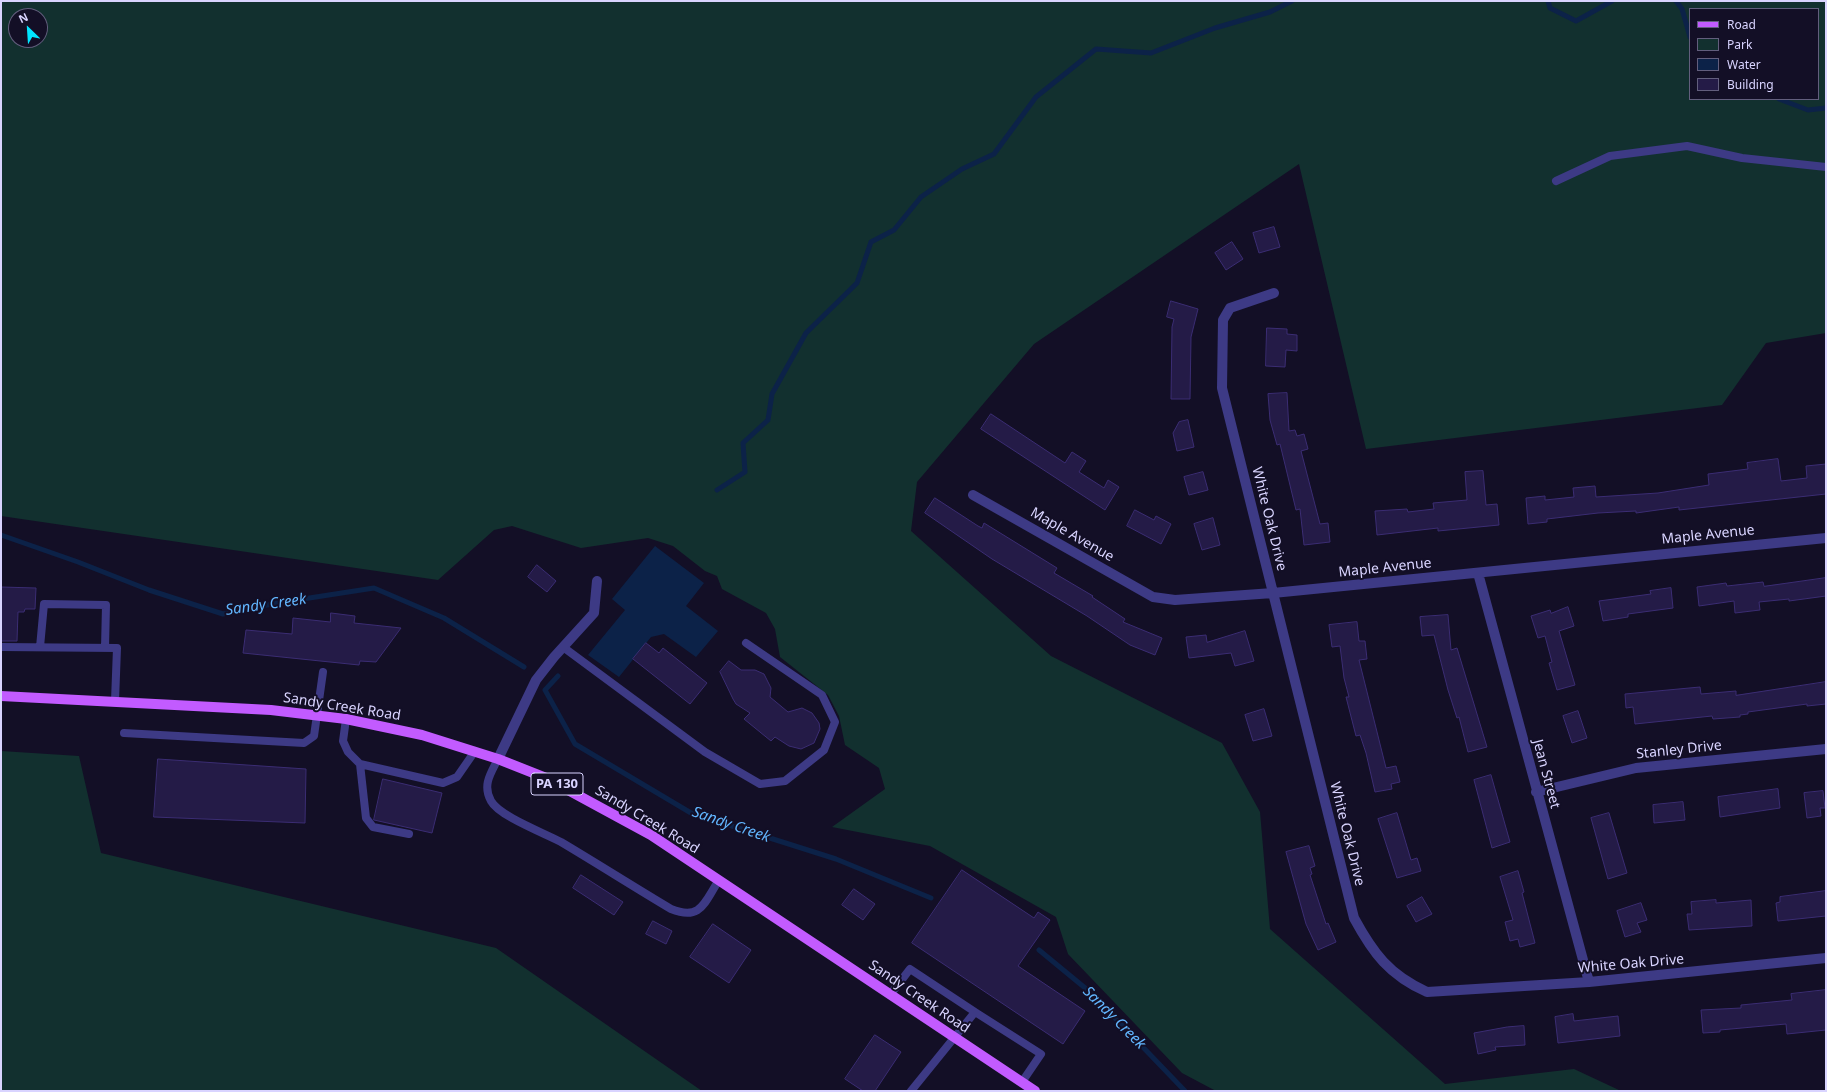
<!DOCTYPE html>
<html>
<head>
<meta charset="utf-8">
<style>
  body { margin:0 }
  #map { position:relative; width:1827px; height:1092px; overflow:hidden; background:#130f26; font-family:"Noto Sans",sans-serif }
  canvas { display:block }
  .frame { position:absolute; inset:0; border:2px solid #d9d4ff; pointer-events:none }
  .legend { position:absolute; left:1689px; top:8px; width:130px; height:92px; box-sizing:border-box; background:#130f26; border:1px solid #625e7d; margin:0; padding:5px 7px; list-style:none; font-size:12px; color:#d9d4ff }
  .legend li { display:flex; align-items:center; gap:8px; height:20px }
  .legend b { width:20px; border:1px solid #625e7d }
  .north { position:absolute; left:8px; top:8px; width:40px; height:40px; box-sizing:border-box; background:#130f26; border:1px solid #625e7d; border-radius:50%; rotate:335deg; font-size:11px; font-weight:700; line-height:16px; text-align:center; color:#d9d4ff }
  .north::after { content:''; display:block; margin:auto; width:14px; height:18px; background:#00e5ff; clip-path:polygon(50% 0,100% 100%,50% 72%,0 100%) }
</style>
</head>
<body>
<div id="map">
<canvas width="1827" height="1092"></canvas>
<div class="frame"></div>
<ul class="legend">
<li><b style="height:5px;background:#c25bff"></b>Road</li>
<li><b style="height:11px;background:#12302f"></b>Park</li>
<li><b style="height:11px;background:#0c2248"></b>Water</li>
<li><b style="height:11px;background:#241b47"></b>Building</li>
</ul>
<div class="north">N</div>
</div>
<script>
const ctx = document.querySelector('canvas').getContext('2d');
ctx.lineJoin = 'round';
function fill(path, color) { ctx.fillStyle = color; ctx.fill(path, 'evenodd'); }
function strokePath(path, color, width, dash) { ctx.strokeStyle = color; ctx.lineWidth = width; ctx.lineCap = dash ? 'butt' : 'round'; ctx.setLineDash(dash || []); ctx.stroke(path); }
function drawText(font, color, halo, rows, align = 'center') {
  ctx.font = font + ' "Noto Sans",sans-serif'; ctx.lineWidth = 4; ctx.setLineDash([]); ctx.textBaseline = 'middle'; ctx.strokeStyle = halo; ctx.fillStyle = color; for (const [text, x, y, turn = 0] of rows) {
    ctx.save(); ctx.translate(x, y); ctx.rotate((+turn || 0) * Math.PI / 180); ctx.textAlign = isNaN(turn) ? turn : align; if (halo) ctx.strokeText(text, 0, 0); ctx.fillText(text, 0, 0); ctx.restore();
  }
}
const green = new Path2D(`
  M1,1H1826V333L1766,343L1722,405L1366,449L1299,164L1034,344L917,482L911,531L1051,656L1222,743L1260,812L1270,929L1445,1084L1574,1069L1621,1091H1216L1182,1073L1068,954L1056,917L930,846L832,827L885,789L879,768L845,745L839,716L828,695L780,657L775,629L766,613L722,589L717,576L705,571L673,546L648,538L581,548L512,526L494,530L438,580L1,516ZM1690,9H1818V99H1690ZM16,16H40V40H16Z
  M1,751L79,756L101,853L496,948L702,1091H1Z`);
const water = new Path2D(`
  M655,546L704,583L686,606L718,631L696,657L664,634L651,637L619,677L588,655L625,610L612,599Z`);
const stream = new Path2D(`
  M1548,1L1550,8L1576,21L1612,1
  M1676,1L1682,9L1690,37
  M1779,99L1808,110L1826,108
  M717,490L745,472L743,443L768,420L772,394L806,333L857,283L871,242L894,230L921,197L962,169L994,154L1036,97L1096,49L1151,53L1215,28L1270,12L1292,1
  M1,535L78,562L149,590L223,614L277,603L374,588L444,618L524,667
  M558,676L545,690L575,744L691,813L836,859L931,898
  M1039,950L1090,992L1185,1091`);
const building = new Path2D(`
  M1274,227L1280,247L1259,253L1253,233Z
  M1232,242L1243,259L1226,270L1215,253Z
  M1171,301L1198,309L1191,337L1190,399H1171L1172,327L1174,319L1167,317Z
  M1267,328L1287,329V334L1297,335V351L1286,350L1285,367L1266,366Z
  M1287,393L1289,431L1295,430L1297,436L1304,434L1308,449L1301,451L1320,524L1328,523L1330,542L1304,545L1300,509L1296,510L1280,444L1277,445L1270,420L1268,394Z
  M991,414L1065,463L1072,452L1086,461L1079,472L1104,488L1108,480L1119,487L1105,510L981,429Z
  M1188,420L1194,447L1177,451L1173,433L1179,422Z
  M1778,459L1781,481L1807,478L1806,466L1826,464V494L1679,510V507L1636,513V511L1598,513L1547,519V522L1528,524L1526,498L1545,496V500L1574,497L1573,488L1595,486L1596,497L1658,493L1709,485L1708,474L1748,469L1747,463Z
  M1483,471L1486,505L1497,504L1499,525L1438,531V528L1377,535L1375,511L1407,509L1408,512L1434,509L1433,503L1467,500L1465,472Z
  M1203,472L1208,490L1189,495L1184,477Z
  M935,498L978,526L982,528L984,523L1057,568L1054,573L1093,596L1092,597L1125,619L1123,622L1162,638L1155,655L1130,645L1087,616L992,559L925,513Z
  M1135,510L1154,520L1156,516L1171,524L1161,544L1127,526Z
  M1213,518L1220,545L1202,550L1194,524Z
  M537,565L556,581L547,592L528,577Z
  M1826,578V596L1789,601V599L1759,602L1760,610L1735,613L1734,601L1699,606L1697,587L1726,583L1727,586L1763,582L1764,586Z
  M1,587L36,588L35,609H25L24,612H18L17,641H1Z
  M1671,588L1673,608L1628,614V617L1603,621L1599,601L1651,594L1650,591Z
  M1568,607L1574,626L1559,631L1575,685L1557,690L1549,663L1552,662L1545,636L1538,638L1531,616L1550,610L1551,613Z
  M331,613L355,616L354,623L401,628L376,662L360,661L359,665L243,653L246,630L292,634L293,618L330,622Z
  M1448,615L1451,650L1457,648L1487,747L1468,752L1459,717L1457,718L1448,690L1434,635L1422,636L1420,617Z
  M1357,622L1359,641H1365L1367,659L1359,660L1386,768L1396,766L1400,782L1391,784L1392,789L1375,792L1366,753L1360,735L1356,736L1346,697H1349L1344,678L1340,646L1332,647L1329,625Z
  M1245,631L1254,661L1235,666L1231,653L1189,658L1186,637L1206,635L1207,642Z
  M646,643L659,653L663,648L707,683L690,704L633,659Z
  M729,661L741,670H755L764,674L771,688L770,697L788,712L802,708L812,713L819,723L820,729L814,743L801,749L789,746L775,737L771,741L744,719L750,713L736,704L733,699L720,672Z
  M1826,682V704L1807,706V704L1748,712V714L1740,715V717L1713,719L1712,716L1635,724L1633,707L1626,708L1625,694L1700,687L1701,694L1736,691V695Z
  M1264,709L1272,736L1253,741L1245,715Z
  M1578,711L1587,738L1572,743L1563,716Z
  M158,759L306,769L305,823L154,817Z
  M1491,775L1510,842L1492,848L1474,780Z
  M383,779L442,793L432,833L374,820Z
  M1778,789L1780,808L1720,817L1718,797Z
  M1823,791L1825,808H1820L1821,816L1807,818L1804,793Z
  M1683,802L1685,820L1654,823L1653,805Z
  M1397,813L1411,860L1417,858L1421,871L1397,878L1378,819Z
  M1609,813L1627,873L1608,879L1591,818Z
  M1309,846L1315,866L1310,868L1312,874L1310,875L1326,924L1328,923L1336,942L1318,950L1306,924L1286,852Z
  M962,870L1034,918L1038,912L1050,920L1018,966L1085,1011L1063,1044L912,943Z
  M1518,871L1524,892L1522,893L1535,943L1520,947L1518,939L1510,941L1505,922L1513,920L1500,877Z
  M581,875L623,902L614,915L573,888Z
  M854,889L875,904L863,920L842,905Z
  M1826,891V916L1778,921L1776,903L1780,902V897Z
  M1422,897L1432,914L1416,922L1407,906Z
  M1716,900V903L1751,900L1752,926L1689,930L1687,914H1692L1691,902Z
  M1641,903L1647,920L1637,923L1641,932L1625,937L1617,911Z
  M653,921L672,931L666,944L646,934Z
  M713,924L751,950L729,983L690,957Z
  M1826,990V1030L1787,1034L1786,1024L1720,1030V1032L1703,1033L1701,1010L1741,1008V1005L1792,1000L1791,994Z
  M1573,1014L1574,1021L1618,1016L1620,1036L1558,1043L1555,1017Z
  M1524,1026L1525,1045L1495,1047L1496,1050L1478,1054L1474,1033L1507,1027Z
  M875,1035L901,1052L875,1091H863L845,1079Z`);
const service = new Path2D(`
  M1556,181L1610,156L1687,146L1742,158L1826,167
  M1,647L117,648L115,701
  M40,647L44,604L106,605L105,648
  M563,647L705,752L760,784L785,781L824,750L835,722L822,695L746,643
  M346,719L343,741L348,752L360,764L443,783L457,777L475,751
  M124,733L304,743L314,736L323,672
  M498,759C491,773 482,785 491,801C499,816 544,833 561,842C598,864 634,887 671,909C701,921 704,903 719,880
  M360,764L366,818L373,827L409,834
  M890,995L910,969L975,1012
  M911,1091L975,1012L1041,1054L1022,1082`);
const minor = new Path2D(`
  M1274,293L1230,308L1223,320L1222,388L1354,918C1373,953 1389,975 1427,992L1589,982L1826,958
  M973,495L1153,597L1175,600L1273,593L1826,538
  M1478,573L1589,982
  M498,759L536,680L554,657L594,613L597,581
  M1536,792L1636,768L1826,749`);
const primary = new Path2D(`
  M1,696L271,710L346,719L422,735L498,759L546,778L651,835L1035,1091`);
const shields = [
  [557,784,52]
];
const shieldNames = [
  ["PA 130",557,784]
];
const streetNames = [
  ["White Oak Drive",1269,519,76],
  ["Maple Avenue",1072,535,30],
  ["Maple Avenue",1708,535,-6],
  ["Maple Avenue",1385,568,-6],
  ["Sandy Creek Road",342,707,9],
  ["Stanley Drive",1679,750,-6],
  ["Jean Street",1546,774,75],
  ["Sandy Creek Road",647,820,31],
  ["White Oak Drive",1347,834,76],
  ["White Oak Drive",1631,964,-5],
  ["Sandy Creek Road",919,997,34]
];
const waterNames = [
  ["Sandy Creek",266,605,-8],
  ["Sandy Creek",731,825,19],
  ["Sandy Creek",1114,1018,45]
];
fill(green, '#12302f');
fill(water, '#0c2248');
strokePath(stream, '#0c2248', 5);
fill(building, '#241b47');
strokePath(building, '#3b2d73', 1);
strokePath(service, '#3d3a85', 8);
strokePath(minor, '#3d3a85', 10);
strokePath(primary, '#c25bff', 10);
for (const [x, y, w] of shields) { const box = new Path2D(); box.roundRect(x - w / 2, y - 11, w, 22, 3); ctx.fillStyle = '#130f26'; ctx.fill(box); strokePath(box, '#d9d4ff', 1); }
drawText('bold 13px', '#d9d4ff', null, shieldNames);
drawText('14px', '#d9d4ff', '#130f26', streetNames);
drawText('italic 15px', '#62b6ff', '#130f26', waterNames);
</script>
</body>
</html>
